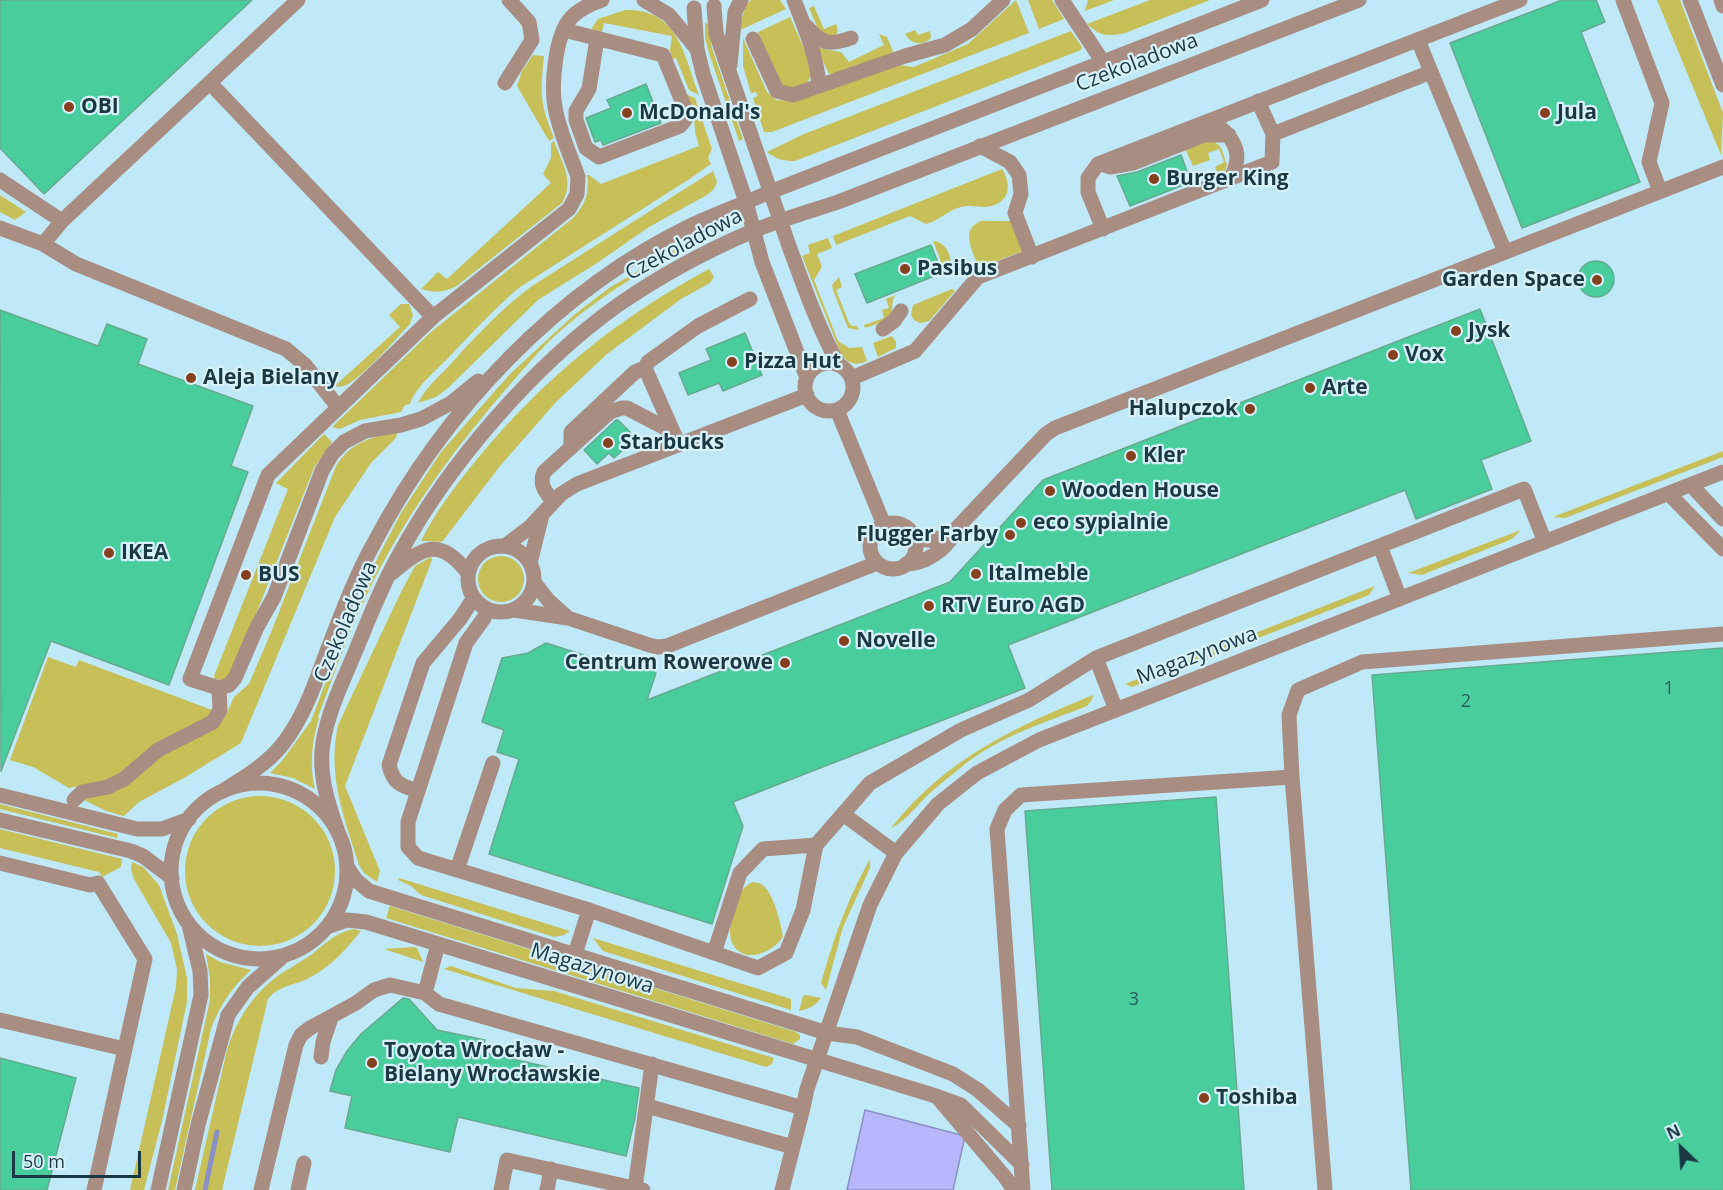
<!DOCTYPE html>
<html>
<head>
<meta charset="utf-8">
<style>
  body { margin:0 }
  #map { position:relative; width:1723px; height:1190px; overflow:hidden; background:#bfe8f9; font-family:"Open Sans",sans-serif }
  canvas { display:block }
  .north { position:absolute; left:1651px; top:1118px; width:60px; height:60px; -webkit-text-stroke:4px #d8f3fe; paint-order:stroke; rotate:335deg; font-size:16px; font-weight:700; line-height:24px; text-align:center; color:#1a3843 }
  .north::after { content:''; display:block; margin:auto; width:21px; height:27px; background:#1a3843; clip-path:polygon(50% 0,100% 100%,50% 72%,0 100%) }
  .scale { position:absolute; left:12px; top:1151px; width:129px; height:27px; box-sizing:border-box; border:3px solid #1a3843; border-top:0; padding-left:8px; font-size:18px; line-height:21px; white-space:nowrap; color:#1a3843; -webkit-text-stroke:4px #d8f3fe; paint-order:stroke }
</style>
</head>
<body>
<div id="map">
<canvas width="1723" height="1190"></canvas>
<div class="north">N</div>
<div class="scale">50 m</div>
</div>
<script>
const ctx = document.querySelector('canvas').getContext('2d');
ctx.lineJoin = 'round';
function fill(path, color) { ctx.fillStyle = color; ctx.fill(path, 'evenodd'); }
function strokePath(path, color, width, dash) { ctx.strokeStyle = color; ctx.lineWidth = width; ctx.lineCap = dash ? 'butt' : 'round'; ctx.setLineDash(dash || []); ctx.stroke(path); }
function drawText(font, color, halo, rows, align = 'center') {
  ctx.font = font + ' "Open Sans",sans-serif'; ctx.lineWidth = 4.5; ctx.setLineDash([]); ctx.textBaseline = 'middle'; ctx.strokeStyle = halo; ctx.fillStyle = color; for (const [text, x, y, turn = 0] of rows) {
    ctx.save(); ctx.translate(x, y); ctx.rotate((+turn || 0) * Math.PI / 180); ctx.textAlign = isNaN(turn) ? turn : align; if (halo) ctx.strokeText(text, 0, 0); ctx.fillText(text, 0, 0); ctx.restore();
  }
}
const green = new Path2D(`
  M751,0H780L786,9L738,31L746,5Z
  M1016,0L1029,33L772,132H764L753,98L758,96L756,92L751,93L743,66V38L767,92L776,100L792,101L898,65L914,67L968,44Z
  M1028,0H1052L1064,19L1039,29Z
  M1088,0H1114L1085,11Z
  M1150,0H1210L1125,33C1109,37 1099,36 1087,24Z
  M1657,0H1680L1723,113L1721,155Z
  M814,6L824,29L836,24L838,31L836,35L826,36L818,29L809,8Z
  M625,10C678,8 684,55 699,95L689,90L676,58L672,59L670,50L672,36L604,23L601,36L594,33L592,28L598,19Z
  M790,17L806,53L812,75L807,83L796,87L787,88L782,85L758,32Z
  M705,23L708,24L712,48L743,139L739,141L709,53L705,38Z
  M915,30L918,35L930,31L931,38C922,47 911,44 905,34Z
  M1071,31L1082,47L1081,50L795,161C783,161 776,159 767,152L804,134Z
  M879,34L887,37L893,51L890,56L837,73L829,74L816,46L823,49L841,52L849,62L884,45Z
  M533,55L544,56C540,94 540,103 554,138L549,141L517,86L522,71Z
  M685,94L695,98L712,149L708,158L711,164L691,178L520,287C495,308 472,333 449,357C437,370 416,386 410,404L405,405L401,412L360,420L340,429L332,427L431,332L573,218C585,205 590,193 587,175H589L601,184L699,146L695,132L694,117Z
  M1204,139C1223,143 1221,148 1227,165L1225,171L1218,174L1215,167L1224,162L1219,149L1208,153L1210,160L1193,166L1184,146Z
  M554,141C562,163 575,181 562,203L458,285C444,293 436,293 421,289L438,272L447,279L551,183L543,174L551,158V143Z
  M1002,169C1013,187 1009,205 985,207C977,207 968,205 961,207C948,210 939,221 926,224L910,216L836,245L833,236Z
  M713,171L717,182L714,189L707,195L649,227L597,263L538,300L448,388L436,397L418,403C425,389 437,378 448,367C474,338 501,309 532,286Z
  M0,195L26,212L15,220L0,212Z
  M981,221H1012L1023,251L971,271L977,263C971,248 961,229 981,221Z
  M694,238L696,242C651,266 606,292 566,326C542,346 522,371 501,395C448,457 405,517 369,590C349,631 334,674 318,717L319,718C312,742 309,765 315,789L293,778L270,773L282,761L311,721L347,626L376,561L401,513L441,452L510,374L574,315L609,288Z
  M828,238L832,248L817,254L822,267L814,280L838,341L849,348L862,347L867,361C856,366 848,364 841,354L802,256L810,253L808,245Z
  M933,241C947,242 953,258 950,270L945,272Z
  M709,269L714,277L710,283L681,299L607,354L556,402L500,466L442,542L421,541C435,512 457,484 478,458C543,379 619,317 709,269Z
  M839,277L842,287L836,290L849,323L852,326H857L859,330L848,328L833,290L832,285Z
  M952,289L955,291L929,321L920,323L914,320L911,315L913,305Z
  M896,295C890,302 894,306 891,313C887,322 873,325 865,328L864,325L884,318L882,310L889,308L886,299Z
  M401,304H409L413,315L410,324C398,337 358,382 344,386C336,388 332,385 327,380V376L330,375L338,383L400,327L389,315Z
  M892,336L896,342V348L878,357L873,343Z
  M397,433L396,438L371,463L335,517L241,743L184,778L139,802L124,816L106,811L82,799L110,793L122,788L152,761L218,726L226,715L234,697L249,684L272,630L336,466C351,442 371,437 397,433Z
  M324,434L332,442L314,468L231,677L226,681L215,679L214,676L288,489L276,483Z
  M1723,451V457L1565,518L1553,517Z
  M1521,530L1512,539L1422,575L1408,573Z
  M478 579a23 23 0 1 1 46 0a23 23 0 1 1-46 0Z
  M431,557L432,560L345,786L380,871L377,882L364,873L359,865C344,817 327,776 338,725L402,590L415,566Z
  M1375,586L1369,595L1132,687L1125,684Z
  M48,657L76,667L79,660L212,710L209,717L155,745L117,776L107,780L69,788L33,767L10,760Z
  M1093,695L1092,700L1087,706C1046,722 1001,736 965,764C953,774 940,784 929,794C916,806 907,820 891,828C947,758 1013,728 1093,695Z
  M185 871a75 75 0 1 1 150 0a75 75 0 1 1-150 0Z
  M0,804L118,834L117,838L0,809Z
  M0,829L122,859L121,867L102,877L99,872L0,848Z
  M870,859V868L843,927L826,990L821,983C834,938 847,900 870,859Z
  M132,862L143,867L159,885L177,934L187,978V1002L162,1121L144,1190H130L176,987L177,969L171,943L134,879L131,869Z
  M399,878L570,931L564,935L554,937L421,895L411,886L398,880Z
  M752,882C754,882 760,883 761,884C773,890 781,924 783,937C772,954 740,966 731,940C728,930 732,919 735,908C739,896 740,889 752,882Z
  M390,906L796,1032L800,1035V1039L793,1044L386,918Z
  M354,929L361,931C346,949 331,967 309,978C296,985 277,986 268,999L222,1190H195L227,1050C237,1019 253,994 279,975C289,968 301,962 311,955C325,944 336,932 354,929Z
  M593,938L791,999V1010L603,951Z
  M413,947L417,948L423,962L384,949Z
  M206,954L220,962L251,970C232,987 220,1005 211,1029L175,1190H168L210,1000V978Z
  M451,966L516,988L554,991L774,1058L772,1064L766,1067L444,969Z
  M806,995L821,998C815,1006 809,1009 799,1011L803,996Z`);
const water = new Path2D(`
  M865,1110L965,1136L953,1190H847Z`);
const stream = new Path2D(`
  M205,1190L217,1132`);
const building = new Path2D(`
  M0,0H252L44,194L0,148Z
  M1562,0H1596L1605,22L1581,32L1640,182L1522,228L1450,43Z
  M646,84L661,123L603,145L601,140L595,142L586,118L611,108L607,100Z
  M1181,155L1191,182L1130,206L1117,176L1137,172Z
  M931,245L942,273L867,303L855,274Z
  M1578 279a18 18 0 1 1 36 0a18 18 0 1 1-36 0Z
  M1480,309L1531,441L1481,460L1492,489L1416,519L1405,490L1008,645L1025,688L733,802L743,826L712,924L489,854L519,759L497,752L504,730L482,722L502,658L528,653L546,643L634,671L643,668H649L656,673L647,700L950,582L1043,480Z
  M0,310L98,346L107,324L147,339L138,364L253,406L231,466L248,472L169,685L51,641L1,771Z
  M745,333L762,375L723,391L719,383L688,395L679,373L711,360L706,349Z
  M616,420H618L631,433L627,436L632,442L614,458L609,453L597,464L584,450Z
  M1723,648V1190H1411L1372,675Z
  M1216,797L1244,1190H1052L1025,811Z
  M403,998L409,999L437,1030L485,1040L482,1052L639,1088L635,1118L626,1156L458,1117L450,1152L345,1128L352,1096L330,1091L336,1070L347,1051L361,1034Z
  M0,1058L76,1078L47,1190H0Z`);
const minor = new Path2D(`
  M298,0L62,221L43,244L76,264L286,349L305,365L338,407
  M644,0L669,15L697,49
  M794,0C805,28 817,56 819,86
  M1062,0L1103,62
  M1623,0L1662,103L1649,162L1660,191
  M1690,0L1723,85
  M1721,0L1723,6
  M714,6L716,33C740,104 764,175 789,246C804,286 818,328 839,365
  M694,8L697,49L703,74L746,202L762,262L807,378
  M806,26C822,44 828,46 851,38
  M564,30L663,55L686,111L685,120L680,126L599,157L586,148L576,120V111L589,89L597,39
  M753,39L777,91L793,95L905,56L945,45L972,29L1003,0
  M1418,40L1505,252
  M730,65L735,12L741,0
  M210,83L433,317
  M505,83L532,40L529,22L509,0
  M1258,101L1273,134
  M1221,128C1238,143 1242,159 1230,179
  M980,146L1010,162L1019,175L1021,194L1015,213L1032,257
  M1104,165L1110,167L1133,163L1204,135H1229
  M0,180L62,221
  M0,228L43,244
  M1103,229L1088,192V178L1098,164L1520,0
  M883,329L894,321L901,311
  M805 387a24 24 0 1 1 48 0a24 24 0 1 1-48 0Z
  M852,378L915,351L978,277L1272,162L1273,134L1431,72
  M478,381L451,403L421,419L401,425L365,431L344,442L332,454L322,471L274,597L257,627L235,678L229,685L219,688L190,679L268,475L433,317L569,209L577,194L578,177C570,154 559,131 555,107C551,85 555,35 571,18C578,10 592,3 602,0
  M837,410L884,525
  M679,445L645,368L648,362L698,326L750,299
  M571,448V432L635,372L645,368
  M1691,485L1723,519
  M1669,494L1723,549
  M553,501C545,492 539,484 544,472L610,412L622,408H627L673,432
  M870 546a23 23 0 1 1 46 0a23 23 0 1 1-46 0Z
  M914,537C934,544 939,539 956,529L1046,434L1055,428L1723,167
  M468 579a33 33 0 1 1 66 0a33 33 0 1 1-66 0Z
  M505,546L530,527L561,494L577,484L807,395
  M1380,546L1400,599
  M530,563L542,515
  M906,564C925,564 945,550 954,534
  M392,573C422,548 439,535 468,573
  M534,582L548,600L568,618
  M487,610L484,618L466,643L408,822V847L418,858L589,910L758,968L786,953L803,910L816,845L870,783L961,730L1029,700L1096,658L1524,489L1545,542
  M514,610L568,618L649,645L658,647L667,646L877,563
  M1096,658L1116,710
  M171 871a88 88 0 1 1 176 0a88 88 0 1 1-176 0Z
  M418,791C401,786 393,783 389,765L423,663L460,619L473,599
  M221,792C243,778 266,765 282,745C304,717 315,684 327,651C341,615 355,577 374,543C444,410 558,289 694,224C719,213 745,203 770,192L1262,0
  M0,795L137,829H162L189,819
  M74,800L82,792L108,787L124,779L158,750L213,722L220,710L219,688
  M843,814L896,853
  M0,820L131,851L143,856L172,878
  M338,832C328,804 318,773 323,743C328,711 344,679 356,650C369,618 382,585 399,555C448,464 534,365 618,305C660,276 706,251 753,231C779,220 811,211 838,202L1359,0
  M0,863L90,885L98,883L145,959L125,1049L0,1020
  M347,867L356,880L369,891L827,1033L857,1037L953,1074L978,1090L1019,1126
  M457,870L493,763
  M327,927L347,920L366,922L936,1096L961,1105L1022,1165
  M714,953L740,873L763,849L816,845
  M575,954L589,910
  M425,993L438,944
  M321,1057L323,1042L331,1018
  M938,1098L1005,1177L1014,1190
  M647,1106L793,1147
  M803,1108L807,1089L870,905L896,853L938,804L977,773L1039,740L1723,472
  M635,1188L652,1064
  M94,1190L125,1049
  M158,1190L201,995L200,971L189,925
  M184,1190L198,1125L228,1015L248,987L281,958
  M261,1190L296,1045L301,1035L310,1028L356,1003L374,990L390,985L425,993L439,1004L803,1108L782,1190
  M298,1190L304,1163
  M501,1190L507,1160L643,1190
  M547,1190L551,1169
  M1023,1190L997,829L1005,810L1021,795L1292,777
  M1325,1190L1292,777L1289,715L1298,690L1362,662L1723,634`);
const markers = [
  [69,107,6,"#87401d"],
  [627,113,6,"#87401d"],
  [1545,113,6,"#87401d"],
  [1154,179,6,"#87401d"],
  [905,269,6,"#87401d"],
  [1597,280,6,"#87401d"],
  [1456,331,6,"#87401d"],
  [1393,355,6,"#87401d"],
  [732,362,6,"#87401d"],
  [191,378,6,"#87401d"],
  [1310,388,6,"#87401d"],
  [1250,409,6,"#87401d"],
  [608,443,6,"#87401d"],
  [1131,456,6,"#87401d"],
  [1050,491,6,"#87401d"],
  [1021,523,6,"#87401d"],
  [1010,535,6,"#87401d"],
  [109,553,6,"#87401d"],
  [976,574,6,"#87401d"],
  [246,575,6,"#87401d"],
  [929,606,6,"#87401d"],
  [844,641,6,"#87401d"],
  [785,663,6,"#87401d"],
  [372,1063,6,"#87401d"],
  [1204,1098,6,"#87401d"]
];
const numberNames = [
  ["1",1669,689],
  ["2",1466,702],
  ["3",1134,1000]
];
const streetNames = [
  ["Czekoladowa",1137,63,-21],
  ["Czekoladowa",684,245,-28],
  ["Czekoladowa",346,622,-67],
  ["Magazynowa",1197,656,-21],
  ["Magazynowa",592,969,17]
];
const poiNames = [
  ["OBI",81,107],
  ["McDonald's",639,113],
  ["Jula",1557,113],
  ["Burger King",1166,179],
  ["Pasibus",917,269],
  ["Garden Space",1585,280,"right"],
  ["Jysk",1468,331],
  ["Vox",1405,355],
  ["Pizza Hut",744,362],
  ["Aleja Bielany",203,378],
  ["Arte",1322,388],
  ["Halupczok",1238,409,"right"],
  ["Starbucks",620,443],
  ["Kler",1143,456],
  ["Wooden House",1062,491],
  ["eco sypialnie",1033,523],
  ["Flugger Farby",998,535,"right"],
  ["IKEA",121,553],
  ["Italmeble",988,574],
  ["BUS",258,575],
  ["RTV Euro AGD",941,606],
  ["Novelle",856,641],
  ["Centrum Rowerowe",773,663,"right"],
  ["Toyota Wrocław -",384,1051],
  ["Bielany Wrocławskie",384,1075],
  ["Toshiba",1216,1098]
];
fill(green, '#c7bf57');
fill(water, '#b8b6fe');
strokePath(water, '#8990c6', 1.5);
strokePath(stream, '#8990c6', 5);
fill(building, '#49cd9d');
strokePath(building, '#67aa8e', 1.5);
strokePath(minor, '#a88d82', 15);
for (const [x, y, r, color] of markers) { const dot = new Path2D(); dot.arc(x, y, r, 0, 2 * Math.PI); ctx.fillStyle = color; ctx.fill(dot); strokePath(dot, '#d8f3fe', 2); }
drawText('18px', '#265d5a', null, numberNames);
drawText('21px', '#1a3843', '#d8f3fe', streetNames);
drawText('bold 21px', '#1a3843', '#d8f3fe', poiNames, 'left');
</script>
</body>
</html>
